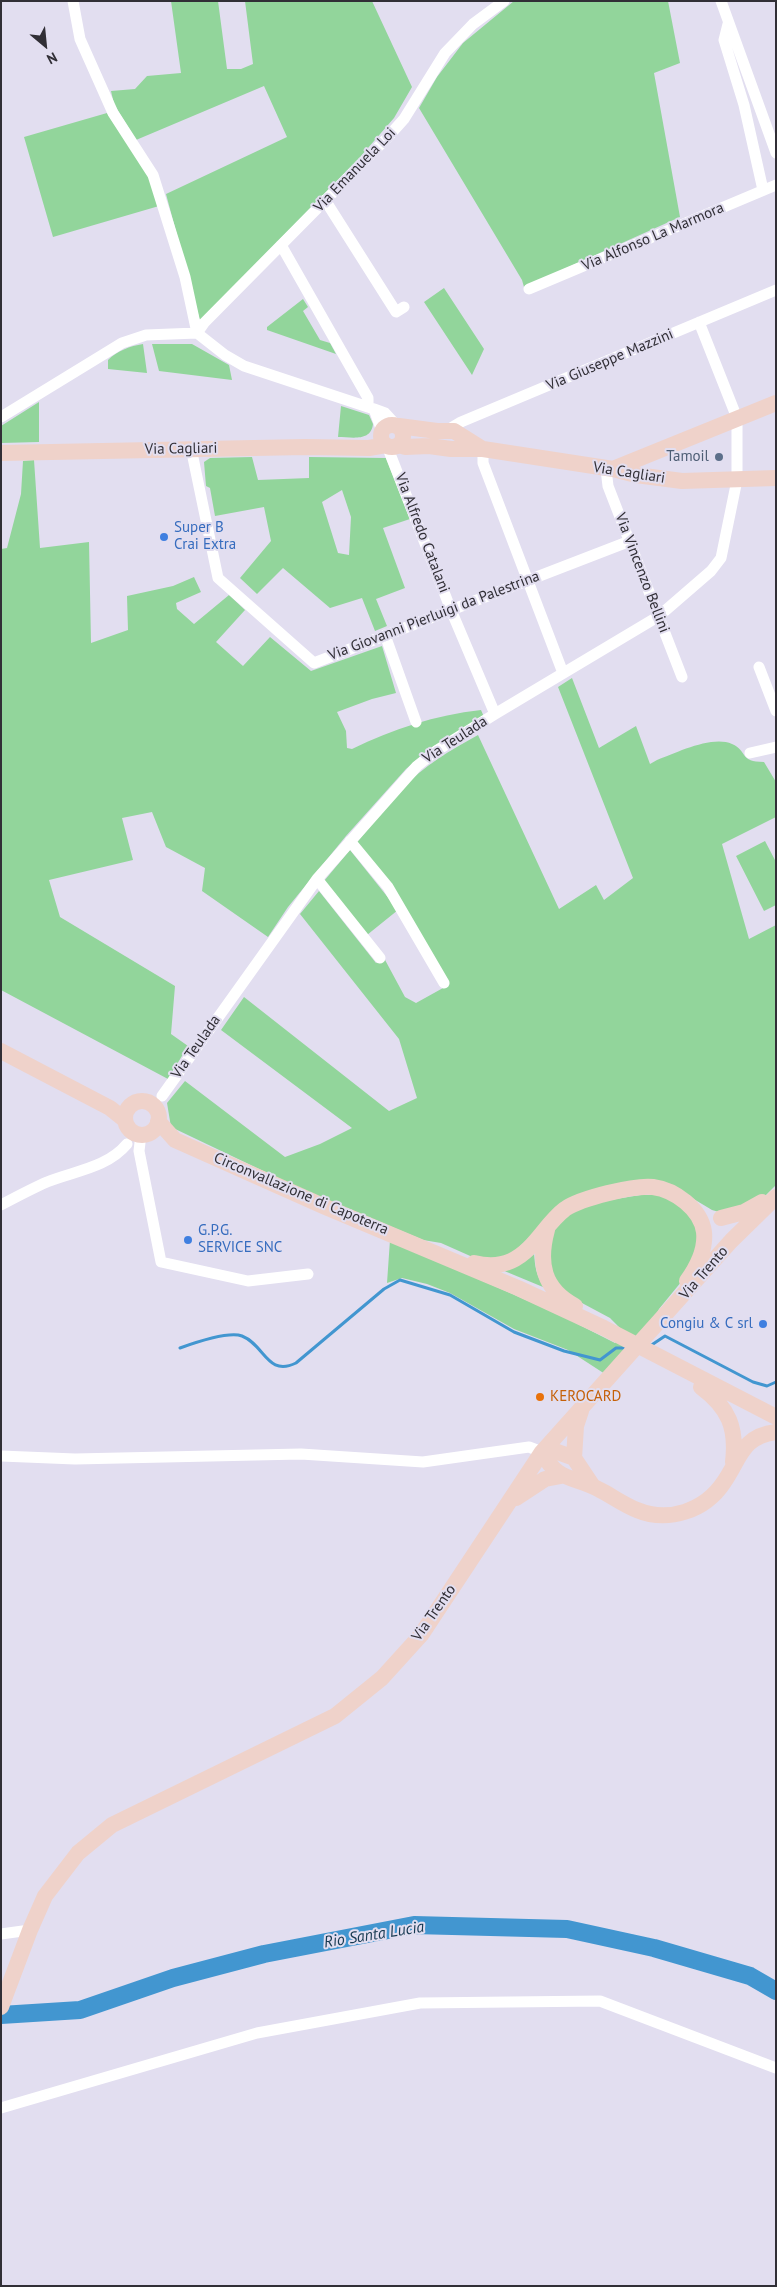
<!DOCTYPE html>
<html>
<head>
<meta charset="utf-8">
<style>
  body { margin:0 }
  #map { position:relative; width:777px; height:2287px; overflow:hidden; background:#e2def0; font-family:"PT Sans",sans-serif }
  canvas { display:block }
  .frame { position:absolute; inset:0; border:2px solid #312f36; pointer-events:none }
  .north { position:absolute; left:20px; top:20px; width:50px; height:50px; -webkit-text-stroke:4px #e2def0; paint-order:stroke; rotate:152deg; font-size:14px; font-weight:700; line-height:20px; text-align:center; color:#312f36 }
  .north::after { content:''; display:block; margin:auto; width:18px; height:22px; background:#312f36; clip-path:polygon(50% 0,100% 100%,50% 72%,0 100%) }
</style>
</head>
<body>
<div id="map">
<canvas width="777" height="2287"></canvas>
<div class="frame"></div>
<div class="north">N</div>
</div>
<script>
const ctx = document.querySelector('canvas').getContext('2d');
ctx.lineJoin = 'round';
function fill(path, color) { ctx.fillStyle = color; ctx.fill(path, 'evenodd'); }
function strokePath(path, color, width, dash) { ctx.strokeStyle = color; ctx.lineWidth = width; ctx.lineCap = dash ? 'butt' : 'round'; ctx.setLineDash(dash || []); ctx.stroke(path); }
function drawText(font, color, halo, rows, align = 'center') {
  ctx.font = font + ' "PT Sans",sans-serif'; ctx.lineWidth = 4; ctx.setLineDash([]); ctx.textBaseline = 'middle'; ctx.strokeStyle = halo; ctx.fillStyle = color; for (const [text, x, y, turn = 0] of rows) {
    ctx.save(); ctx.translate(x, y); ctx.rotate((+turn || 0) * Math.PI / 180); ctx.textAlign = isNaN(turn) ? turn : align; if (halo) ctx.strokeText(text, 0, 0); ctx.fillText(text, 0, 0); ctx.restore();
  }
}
const green = new Path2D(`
  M171,1H218L227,69H241L253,64L245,1H372L412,87L394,118L361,156L200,321L166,194L287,137L264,86L136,140L114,104L111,91L135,89L147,76L181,73Z
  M514,1H668L680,63L654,73L680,217L524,287L522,280L419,108L437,77L463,43Z
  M107,113L148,175L159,206L53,237L24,137Z
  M444,288L484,349L472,375L424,302Z
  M303,299L308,307L303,311L320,340L330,343L336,354L267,330V327Z
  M143,344L147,373L108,369V360C117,351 130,346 143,344Z
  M152,344H192L229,365L232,380L159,371Z
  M39,402V442L1,443V426Z
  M341,406L369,415L373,424C371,442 352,437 338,437Z
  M252,457L258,480L309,478V457L386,458L410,519L383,528L405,588L376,599L387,626L375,631L362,598L330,608L283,568L257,594L240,578L271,541L264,507L215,516L210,488L206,486L204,462L210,458ZM342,490L351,517L349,555L338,553L322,502Z
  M34,460L40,548L89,542L91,643L128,630L127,596L173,586L194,577L201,592L176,603L177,609L194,624L229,595L245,610L216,642L243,666L270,637L311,671L382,646L396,693L372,699L337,712L346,731L347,748L352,749C393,729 435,715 481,710L484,717L429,749L406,769L346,836L288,907L268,937L202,891L205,868L166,847L152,812L122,818L133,860L49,880L60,917L175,986L171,1034L188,1046L168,1079L1,990V549L7,548L21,494L23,461Z
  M572,678L599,748L636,726L650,764L657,760C676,753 712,735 732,744C748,751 739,762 764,762L776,782V817L722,844L749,939L776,925V1185L760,1201L719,1212L712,1210L692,1198L645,1183L544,1223L508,1258L477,1259L441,1243L423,1240L301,1189L171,1127L167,1103L185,1081L285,1157L320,1144L352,1128L221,1030L244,997L389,1111L417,1098L399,1039L300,914L319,891L376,963L384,958L405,997L416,1003L443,988L357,842C372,825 386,805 402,789C423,766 451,750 478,735L559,909L596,885L604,900L633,878L558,687Z
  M765,841L776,862V905L764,911L736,856Z
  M350,850L398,910L367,935L324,881Z
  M641,1195H658L672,1199L693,1217L701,1242L686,1276L659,1309L653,1321L605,1374L568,1350L514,1329L450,1293L427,1284L402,1278L387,1283L390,1240L560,1315L615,1343L624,1332L610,1318L567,1295L548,1274C550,1260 549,1243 553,1230C562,1204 618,1199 641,1195Z
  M534,1253C535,1266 536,1276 544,1286L543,1287L502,1270Z`);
const stream = new Path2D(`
  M650,1346L665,1336L753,1382L767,1386L776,1382
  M180,1348C194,1343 228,1331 242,1336C265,1345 267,1377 296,1363L384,1289L400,1280L450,1295L514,1332L564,1351L600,1360L616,1348H625`);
const river = new Path2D(`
  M1,2015L80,2010L173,1978L264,1954L414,1925L567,1929L654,1948L750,1976L776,1991`);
const street = new Path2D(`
  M73,1L80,39L113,113L153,175L185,277L197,333
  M721,1L776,153
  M728,24L724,40L744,105L763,190
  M325,200L396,312L404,307
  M281,245L368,398V407
  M529,289L776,185
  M197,333L204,323L387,138L404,119L445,53L473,24L504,1
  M197,333L225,355L244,366L374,409L385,413L396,425
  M374,409L382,431
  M1,417L122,343L146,335L197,333
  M446,431L461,422L776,290
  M387,446L451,610L495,714
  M191,448L218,578L314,663L630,541
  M483,449V463L563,673
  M606,469L608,486L682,677
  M385,635L416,722
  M759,667L776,711
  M750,753L776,747
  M350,841L388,887L444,983
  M317,879L380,958
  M162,1096L317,879L417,766L436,751L495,714L659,616L711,571L721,558L737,480V418L699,322
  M141,1134L139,1151L161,1262L248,1281L308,1274
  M1,1205C16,1197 31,1189 47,1182C74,1171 107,1168 127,1144
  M1,1456L75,1459L301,1454L423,1462L529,1447L542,1452
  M1,1934L30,1930
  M1,2108L257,2033L420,2003L600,2001L776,2068`);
const secondary = new Path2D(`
  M381 436a11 11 0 1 1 22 0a11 11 0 1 1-22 0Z
  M399,426L437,431H454L481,448
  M399,445L405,447L429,446L451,449H483L613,469L636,475L682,481L776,478
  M1,453L305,447L369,448L386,445
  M613,469L776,403
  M1,1051L110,1108L125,1120
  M125 1118a17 17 0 1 1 34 0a17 17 0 1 1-34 0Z
  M158,1121L175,1140L323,1206L518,1288L604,1328L776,1417
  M721,1218L744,1212L762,1202
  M547,1230C538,1263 543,1289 575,1306
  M474,1263C486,1266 500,1266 511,1261C535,1250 545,1224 565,1209C581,1198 634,1185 653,1187C675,1190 701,1209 704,1232C706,1250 697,1267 687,1281
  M701,1387C729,1408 737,1428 733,1462
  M581,1411L576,1426L574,1458L592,1485
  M542,1452C558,1483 573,1475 600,1490C612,1496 624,1505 637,1510C668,1523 705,1511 724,1482C740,1459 742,1436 776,1432
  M542,1452L555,1451L574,1458
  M516,1498L545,1479L561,1476
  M1,2007L30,1930L45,1896L78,1853L112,1825L335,1716L382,1678L421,1635L542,1452L731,1241L776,1197`);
const markers = [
  [719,457,5,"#5c6f8a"],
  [164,537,5,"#3f7fe0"],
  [188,1240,5,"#3f7fe0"],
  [763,1324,5,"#3f7fe0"],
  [540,1397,5,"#e8710a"]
];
const streetNames = [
  ["Via Emanuela Loi",355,170,-46],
  ["Via Alfonso La Marmora",653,237,-23],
  ["Via Giuseppe Mazzini",610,360,-23],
  ["Via Cagliari",181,449,-1],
  ["Via Cagliari",629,473,9],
  ["Via Alfredo Catalani",422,533,69],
  ["Via Vincenzo Bellini",642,573,69],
  ["Via Giovanni Pierluigi da Palestrina",434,616,-21],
  ["Via Teulada",455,740,-33],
  ["Via Teulada",196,1047,-55],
  ["Circonvallazione di Capoterra",301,1194,23],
  ["Via Trento",704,1273,-49],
  ["Via Trento",434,1613,-55]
];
const serviceNames = [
  ["Tamoil",709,457]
];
const shopNames = [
  ["Super B",174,528],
  ["Crai Extra",174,545],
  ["G.P.G.",198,1231],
  ["SERVICE SNC",198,1248],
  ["Congiu & C srl",753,1324,"right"]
];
const foodNames = [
  ["KEROCARD",550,1397]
];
const waterNames = [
  ["Rio Santa Lucia",374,1935,-9]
];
fill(green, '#92d59b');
strokePath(stream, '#4296d0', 3);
strokePath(river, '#4296d0', 18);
strokePath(street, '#fff', 11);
strokePath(secondary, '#efd2ca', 16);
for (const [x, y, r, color] of markers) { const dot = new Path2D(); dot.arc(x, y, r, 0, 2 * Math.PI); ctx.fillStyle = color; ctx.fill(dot); strokePath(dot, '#e2def0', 2); }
drawText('15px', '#312f36', '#e2def0', streetNames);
drawText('15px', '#4e5e75', '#e2def0', serviceNames, 'right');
drawText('15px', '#366cbe', '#e2def0', shopNames, 'left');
drawText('15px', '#c56008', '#e2def0', foodNames, 'left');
drawText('italic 16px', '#163951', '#e2def0', waterNames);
</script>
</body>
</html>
